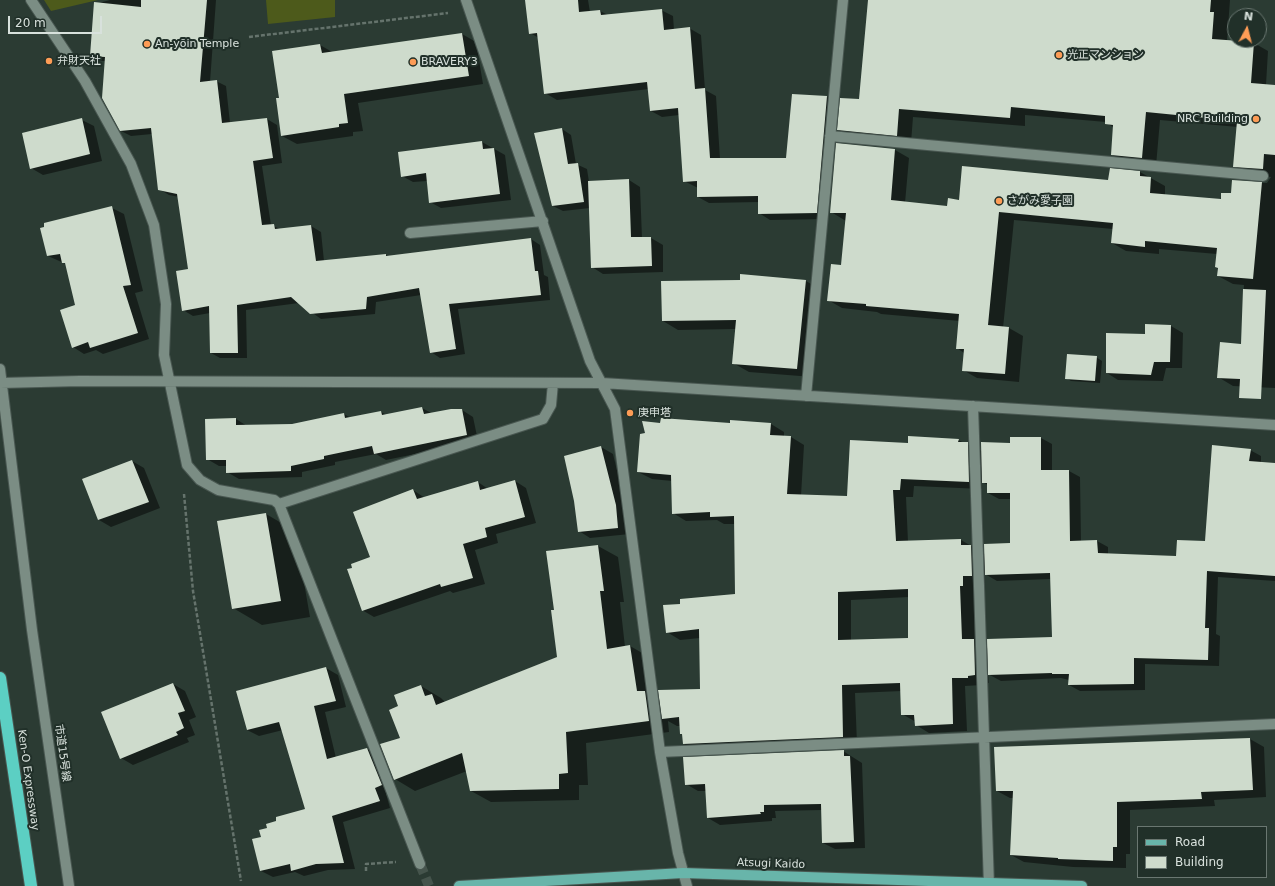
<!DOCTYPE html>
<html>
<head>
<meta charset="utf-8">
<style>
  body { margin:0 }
  #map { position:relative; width:1275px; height:886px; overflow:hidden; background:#2b3b33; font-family:"DejaVu Sans",sans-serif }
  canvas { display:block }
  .legend { position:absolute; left:1137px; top:826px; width:130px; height:52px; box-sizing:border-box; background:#213029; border:1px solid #6a7771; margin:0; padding:5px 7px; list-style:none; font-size:12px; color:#d8e1dc }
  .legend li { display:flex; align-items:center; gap:8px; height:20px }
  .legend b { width:20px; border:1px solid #6a7771 }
  .north { position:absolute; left:1227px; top:8px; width:40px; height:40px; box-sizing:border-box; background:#213029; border:1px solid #6a7771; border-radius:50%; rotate:7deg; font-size:11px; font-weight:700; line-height:16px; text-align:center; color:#d8e1dc }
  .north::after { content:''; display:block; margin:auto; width:14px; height:18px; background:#fd9c56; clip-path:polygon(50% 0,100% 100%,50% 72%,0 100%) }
  .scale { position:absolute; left:8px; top:16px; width:94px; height:18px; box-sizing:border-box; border:2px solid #d8e1dc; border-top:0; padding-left:5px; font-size:12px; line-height:14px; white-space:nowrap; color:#d8e1dc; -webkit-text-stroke:3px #213029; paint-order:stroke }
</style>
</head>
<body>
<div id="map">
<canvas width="1275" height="886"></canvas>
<ul class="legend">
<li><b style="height:5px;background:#68b5aa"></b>Road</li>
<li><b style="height:11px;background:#cedbcc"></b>Building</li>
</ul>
<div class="north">N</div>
<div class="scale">20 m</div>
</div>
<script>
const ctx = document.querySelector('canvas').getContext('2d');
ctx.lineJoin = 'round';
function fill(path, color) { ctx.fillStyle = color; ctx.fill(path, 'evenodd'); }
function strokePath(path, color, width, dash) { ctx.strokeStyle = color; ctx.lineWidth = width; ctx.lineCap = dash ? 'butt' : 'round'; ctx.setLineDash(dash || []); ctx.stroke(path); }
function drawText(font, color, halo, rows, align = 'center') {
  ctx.font = font + ' "DejaVu Sans","Noto Sans JP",sans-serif'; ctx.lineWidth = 4; ctx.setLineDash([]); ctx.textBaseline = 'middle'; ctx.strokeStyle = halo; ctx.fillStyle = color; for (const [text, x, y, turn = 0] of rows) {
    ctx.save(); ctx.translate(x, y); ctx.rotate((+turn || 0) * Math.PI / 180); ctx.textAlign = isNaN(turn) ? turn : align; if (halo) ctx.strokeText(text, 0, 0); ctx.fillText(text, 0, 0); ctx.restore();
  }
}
const green = new Path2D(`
  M44,0H98L51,11Z
  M266,0H335V17L268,24Z`);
const shadow = new Path2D(`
  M110,0H216L210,82L216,81L226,86L230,123L267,119L277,125L282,163L262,166L271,225L280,229L311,226L321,232L324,261L386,255L389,256L531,239L540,245L544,275L548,277L550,300L458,309L465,354L440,358L431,352L421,295L376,302L375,314L321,319L299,303L246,310L247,358H220L211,353L210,313L193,316L183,310L189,269L179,197L169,195L159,189L152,134L131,136L121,131L106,61H101L91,55L95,4Z
  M526,0H588L590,12L600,11L608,15L661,10L673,16L674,30L689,28L701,35L705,90L716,96L720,159H787L793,95L827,97L838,104L828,219L770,220L759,213V202L709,203L698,197V188L684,181L679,115L662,117L651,111L649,89L557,100L545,93L539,38L530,33Z
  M869,0H1230L1227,41L1254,43L1268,51L1266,85L1275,86V388L1233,386L1218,377L1242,345L1244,285L1233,284L1218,276L1217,254L1159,249V254L1126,251L1112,243L1113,229L1014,220L1003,328H1009L1023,336L1019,382L977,378L963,370L964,353L957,348L960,321L881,314L877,312L842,308L828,300L842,266L846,221L831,212L837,144L895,150L909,158L905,203L948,207L960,201L1109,181L1110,169L1140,172L1165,186V195L1222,200L1232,195L1233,181L1263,183H1267L1271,177L1249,174L1234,166L1238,127L1160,120L1156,166L1126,163L1112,155L1114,128L1106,122L1025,115V126L913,117L911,143L853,138L838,130L860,100Z
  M462,34L476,42L483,84L358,103L363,131L353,132V136L297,144L282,136L281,98L320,45L334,53Z
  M82,120L94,126L102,161L43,175L31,168Z
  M562,129L571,135L576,164L587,169L589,182L629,180L640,187L642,238H651L663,245V272L603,274L592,267L590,208L563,211L553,206Z
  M482,142L505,155L511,200L441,208L430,202L427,181L413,182L402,176Z
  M112,208L124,214L143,291L135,293L149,339L103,354L96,350L84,354L73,347L76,306L66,264L48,256Z
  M806,281L821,290L813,377L749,372L733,363L736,329L678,330L663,321Z
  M1171,326L1183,333L1182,368H1166L1163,381L1118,380L1107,373L1146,335Z
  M1096,357L1102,361L1100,383L1071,381L1066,378Z
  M422,408L433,414L462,410L473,417L478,441L386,460L376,454L335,462V465L302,472V477L239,479L227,472V466H219L207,459L236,419L247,426L292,425L344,414L351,418L381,412L387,415Z
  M661,424H771L784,432V437H791L804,445L801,496L848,497L909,444L958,440L982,451L1041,438L1052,444V471H1069L1080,477L1081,542L1097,541L1108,547V554L1177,557L1206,542L1250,450L1261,456V463L1275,464V581L1218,577L1216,634L1220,636L1219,666L1145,664V690L1080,691L1069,685V680L1061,678L1001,681L988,674L989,683H982V685L965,686L967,731L929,733L916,725V722L902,714V691L855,693L857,744L697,752L684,744L681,726H677L668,721L669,732L586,743L588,785H579V800L491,802L471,791L467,771L415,791L395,779L401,739L399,707L421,686L441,698L445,702L558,657L555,611L598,546L618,557L624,602H620L625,647L630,646L651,658L656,698L661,701L702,690L700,638L680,640L667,632L682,604L736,595L735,524H724L717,520L686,521L673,513L672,481L652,479L638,472L646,434ZM982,482L988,485V493L999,499H1011V544L985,554L961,540L908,542L906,497H913L914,486L982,489ZM985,574L997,581L1051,579L1053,638L989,649L975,641L974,593H977L976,583H985ZM909,597V639L851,641V600Z
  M601,447L613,454L627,512L630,534L590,538L579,531Z
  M132,461L144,468L160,508L111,527L99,520L84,480Z
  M515,481L526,488L536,523L496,534L498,543L475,550L485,584L453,593L450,591L374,617L362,610L354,568L372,558L413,490L425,498L478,482L488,489Z
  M266,514L295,531L310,617L262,625L233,608Z
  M326,668L338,675L346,707L325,712L336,758L367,749L379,755L393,791L386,794L390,808L343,822L355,869L328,870L304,876L295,872L273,877L261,871L253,840L262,838L268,829L307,810L283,730L259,736L247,730Z
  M173,684L185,691L196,717L189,720L195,735L187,738L189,742L133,765L121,758Z
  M1250,739L1264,747L1266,797L1214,800L1215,806L1130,810V854H1126V868L1073,867L1024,862L1011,855L1014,798H1010L997,791L995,748Z
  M843,751L862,763L865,848L835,849L823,843L822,810L775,811L776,818H772V821L720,825L708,818L706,791H698L686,784Z`);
const building = new Path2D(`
  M141,0H207L200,82L217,80L222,123L267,118L273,158L253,161L262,225L274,224L275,229L311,225L316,261L386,254V256L531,238L535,271H538L541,295L449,304L456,349L430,353L419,288L367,297L366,309L310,314L291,297L237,305L238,353H210L209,306L182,311L176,271L188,269L177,194L158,190L151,128L120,131L102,98L105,57L90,56L94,2L141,7Z
  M525,0H578L579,12L600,10L601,15L662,9L664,30L690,27L695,89L705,88L710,158H786L792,94L827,96L817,213L758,214V196L697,197V181L683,182L678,108L650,111L647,82L544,94L537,33L529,34Z
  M868,0H1211L1210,12H1214L1212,39L1254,42L1251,83L1275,85V155L1264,154L1263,169L1233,167L1237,121L1146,112L1142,158L1111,155L1113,125L1105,124V116L1011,107L1010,118L899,109L897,136L837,130L840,98L859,99Z
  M462,33L469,76L344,94L348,123L339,124V127L281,136L276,98H279L272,51L320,44L322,53Z
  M82,118L90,154L30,169L22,133Z
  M562,128L568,164L578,163L584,202L552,206L534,133Z
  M482,141L483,149L494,148L500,194L429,203L426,173L401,177L398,152Z
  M836,143L895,149L891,200L947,206L948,198L959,200L962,166L1108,180L1110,168L1140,171V176L1151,177L1150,193L1221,199V193H1231L1232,180L1262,182L1253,279L1217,276L1218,268L1215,267L1217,248L1145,241V247L1111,243L1113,223L999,212L988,325L1009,327L1005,374L962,371L964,349H956L959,314L866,306V304L827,301L831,264L841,265L846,213H830Z
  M629,179L631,237H651L652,266L591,268L588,181Z
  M112,206L131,285L123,286L138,333L90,348L88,342L72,348L60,310L75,305L65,263H62L60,254L47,256L40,228L44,227V223Z
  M740,274L806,280L797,369L732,364L736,320L662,321L661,281L740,280Z
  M1243,289L1266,290L1261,399L1239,398L1240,379L1217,378L1220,342L1241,344Z
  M1145,324L1171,325L1170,362H1154L1151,375L1106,373V333L1145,334Z
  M1067,354L1097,356L1095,381L1065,379Z
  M422,407L424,414L451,409H462L467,435L374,454L372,446L324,456V459L291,466V471L226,473V460H206L205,419L236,418V425L292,424L344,413L345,418L381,411L382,415Z
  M661,418L730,423V420L771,423L770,435L791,436L787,494L847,496L850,440L908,443V436L959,439L958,442H968L969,482L901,479L900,490H893L896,541L961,539V545H971L972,576H963V586H960L962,639H974L975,675L968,676V678H952L953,724L915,726L914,715H901L900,683L842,685L843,737L683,744L682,734H680L679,717L662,719L658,690L700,689L699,629L666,633L663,605L680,604V599L735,594L734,516L710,517V512L672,514L671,475L637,472L640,434L645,433L642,421L660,423ZM908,589V638L838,640V592Z
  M1010,437H1041V470H1069L1070,541L1097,540L1098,553L1176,556L1177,540L1205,541L1212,445L1251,449L1249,461L1275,463V576L1207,571L1205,628H1209L1208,660L1134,658V684L1068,685L1069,674H1052V673L988,675L987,639L1052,637L1050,573L985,575L984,544L1010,543V493H987V483H982L981,442L1010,443Z
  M601,446L616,505L618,528L578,532L574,501L564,456Z
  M132,460L149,502L98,520L82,479Z
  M515,480L525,517L485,528L487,537L463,544L473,578L441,587L440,584L362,611L347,569L352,568L351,564L370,557L353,512L413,489L417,499L478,481L480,490Z
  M266,513L281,601L232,609L217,521Z
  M598,545L604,591H600L607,649L630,645L637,691H645L649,721L566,732L568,773L559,774V789L470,791L462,753L394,780L380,744L400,738L389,710L398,706L394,695L421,685L425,696L432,694L436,705L557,657L551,610H554L546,551Z
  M326,667L336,701L314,706L327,759L367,748L382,785L375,788L380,801L332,816L344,863L316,864L291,871L290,864L260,871L252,839L261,837L259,830L267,828L266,824L276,821V817L305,809L279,722L247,730L236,691Z
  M173,683L185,711L178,713L184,728L176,732L178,735L120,759L101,712Z
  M1250,738L1253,790L1201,792L1202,799L1117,802V847H1113V861L1058,859V858L1010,855L1013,791H996L994,747Z
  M844,750V756H850L854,842L822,843L821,804L764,805V812H760L761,814L707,818L705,784L685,785L683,757Z`);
const minorTunnel = new Path2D(`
  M420,864L429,886`);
const path = new Path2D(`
  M249,37L448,13
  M184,494L193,591L241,881
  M366,871V864L396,862`);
const minor = new Path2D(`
  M31,0L85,81L131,164L154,225L166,304L164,355L187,465L200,480L218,490L274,500L279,504L420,864
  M466,0L590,361L615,409L660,752L678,853L687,886
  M830,136L1263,176
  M410,233L543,221
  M0,369L32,630L69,886
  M0,383L80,381L602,383L1275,425
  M806,396L843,0
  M973,406L989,886
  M279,504L543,419L551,405L553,383
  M660,752L1275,724`);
const major = new Path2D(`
  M459,886L683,873L1082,886`);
const highway = new Path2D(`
  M0,678L31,886`);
const markers = [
  [147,44,4,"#fd9c56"],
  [1059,55,4,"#fd9c56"],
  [49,61,4,"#fd9c56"],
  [413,62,4,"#fd9c56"],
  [1256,119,4,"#fd9c56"],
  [999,201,4,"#fd9c56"],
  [630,413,4,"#fd9c56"]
];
const poiNames = [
  ["An-yōin Temple",155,44],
  ["光正マンション",1067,55],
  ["弁財天社",57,61],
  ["BRAVERY3",421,62],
  ["NRC Building",1248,119,"right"],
  ["さがみ愛子園",1007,201],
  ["庚申塔",638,413]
];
const streetNames = [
  ["市道15号線",62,753,82],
  ["Ken-O Expressway",28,780,82],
  ["Atsugi Kaido",771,864,2]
];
fill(green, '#4d5a1b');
fill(shadow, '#0007');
fill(building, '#cedbcc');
strokePath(minorTunnel, '#45544c', 10, [10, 5]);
strokePath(minor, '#495751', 12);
strokePath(major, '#495751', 12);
strokePath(highway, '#495751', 14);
strokePath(path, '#65736c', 2.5, [4, 2]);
strokePath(minor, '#7b8d84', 10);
strokePath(major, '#68b5aa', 10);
strokePath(highway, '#5ccfc3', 12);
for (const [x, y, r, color] of markers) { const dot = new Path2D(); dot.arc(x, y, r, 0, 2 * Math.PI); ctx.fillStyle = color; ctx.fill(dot); strokePath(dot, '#213029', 1.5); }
drawText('11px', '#d8e1dc', '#213029', poiNames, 'left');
drawText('11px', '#d8e1dc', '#213029', streetNames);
</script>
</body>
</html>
